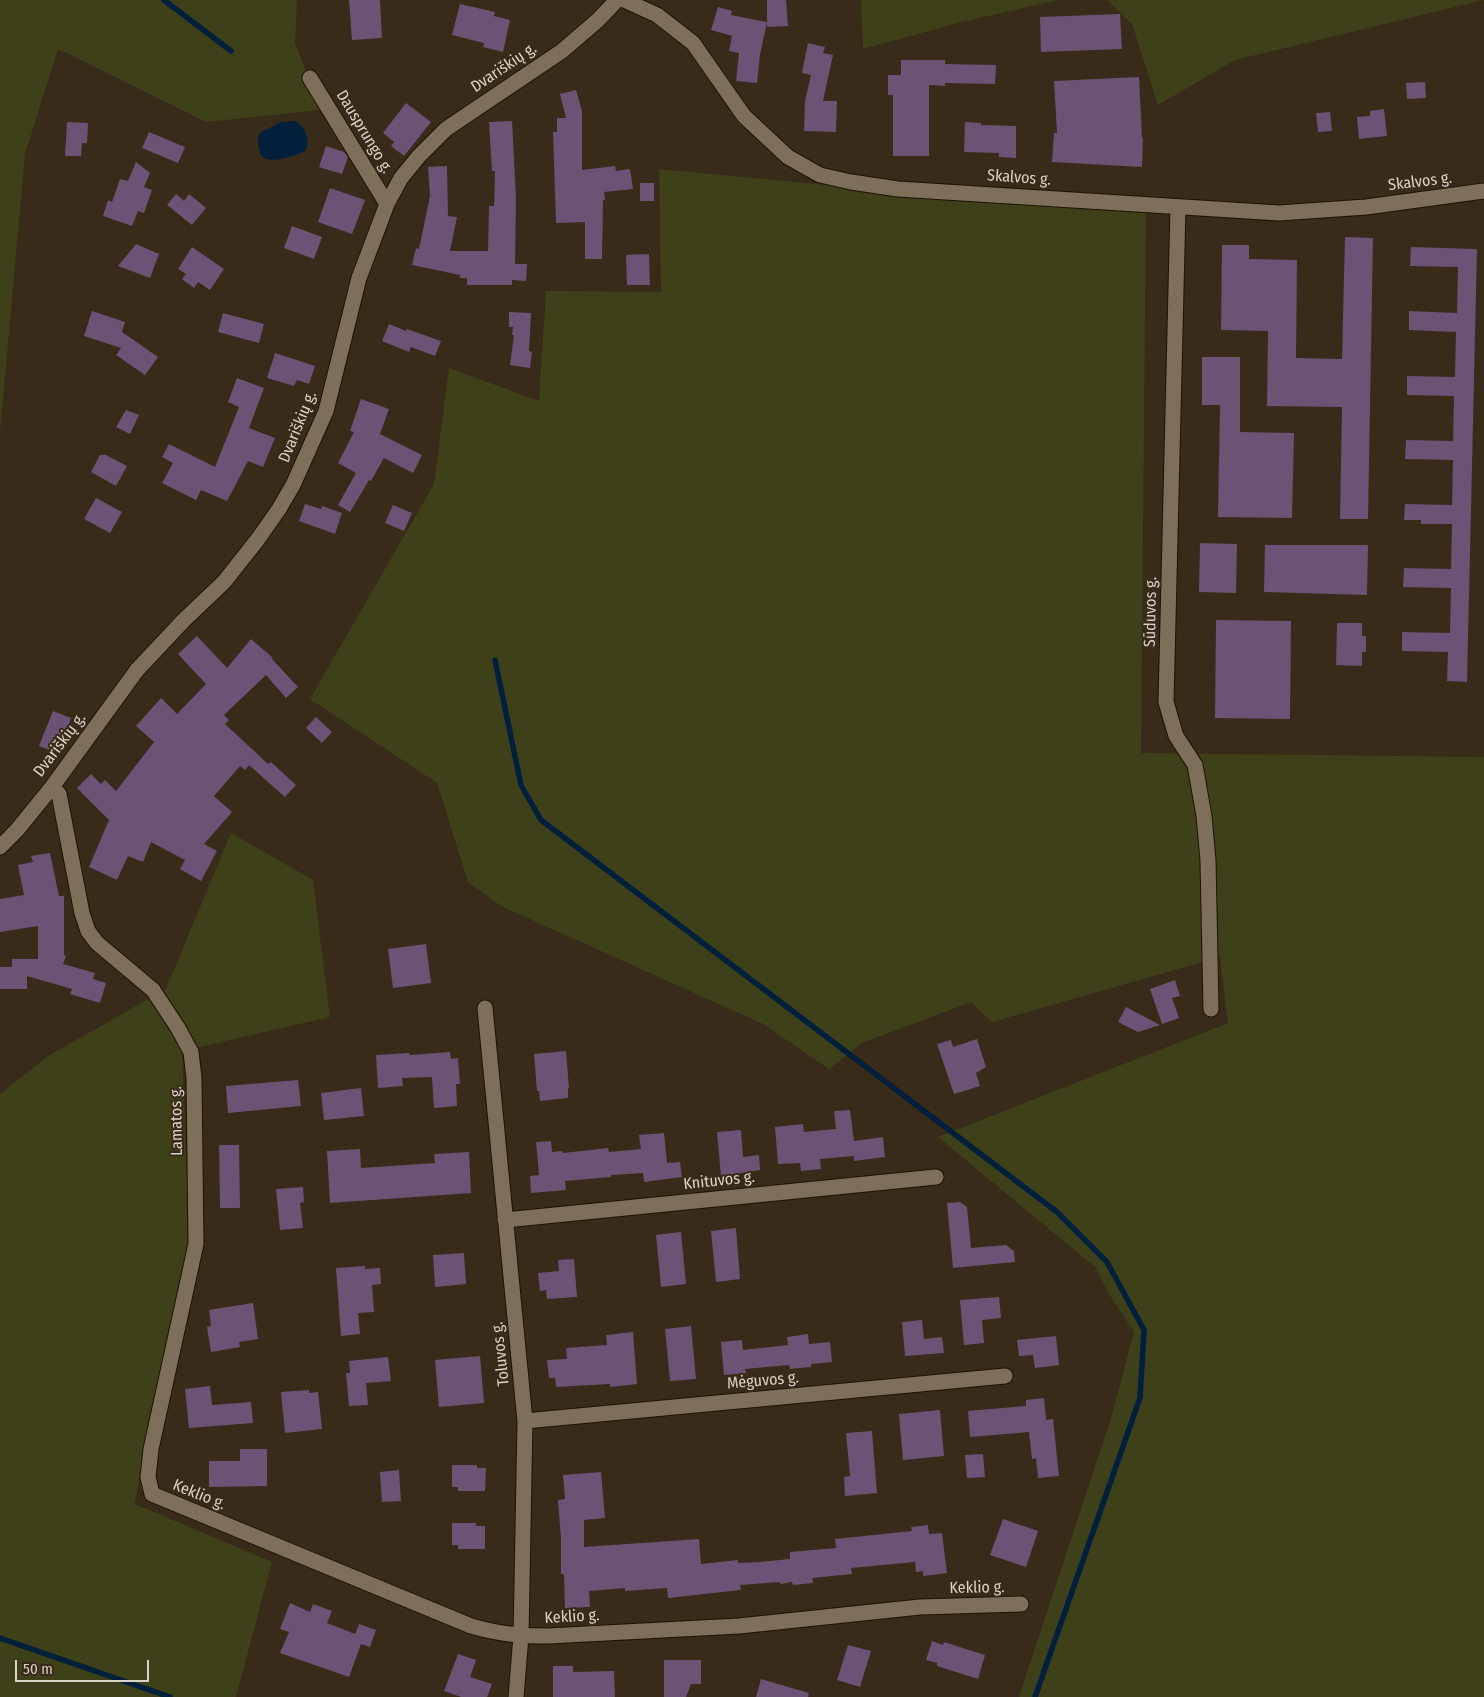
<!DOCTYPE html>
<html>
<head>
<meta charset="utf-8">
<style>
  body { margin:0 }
  #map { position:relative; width:1484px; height:1697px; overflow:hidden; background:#382b19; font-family:"Fira Sans Condensed",sans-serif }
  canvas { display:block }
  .scale { position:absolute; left:15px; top:1660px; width:134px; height:22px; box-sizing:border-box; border:2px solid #dbd3c8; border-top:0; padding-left:6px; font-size:15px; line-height:18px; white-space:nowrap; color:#dbd3c8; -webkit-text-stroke:4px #382b19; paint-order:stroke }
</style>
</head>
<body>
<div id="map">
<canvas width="1484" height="1697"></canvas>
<div class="scale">50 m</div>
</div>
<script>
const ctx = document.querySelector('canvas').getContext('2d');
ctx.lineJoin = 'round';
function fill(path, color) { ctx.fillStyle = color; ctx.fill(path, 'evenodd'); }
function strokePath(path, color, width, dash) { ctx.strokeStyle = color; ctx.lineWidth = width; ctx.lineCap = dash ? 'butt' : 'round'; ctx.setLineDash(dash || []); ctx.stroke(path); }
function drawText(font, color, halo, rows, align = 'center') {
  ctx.font = font + ' "Fira Sans Condensed",sans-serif'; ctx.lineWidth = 4; ctx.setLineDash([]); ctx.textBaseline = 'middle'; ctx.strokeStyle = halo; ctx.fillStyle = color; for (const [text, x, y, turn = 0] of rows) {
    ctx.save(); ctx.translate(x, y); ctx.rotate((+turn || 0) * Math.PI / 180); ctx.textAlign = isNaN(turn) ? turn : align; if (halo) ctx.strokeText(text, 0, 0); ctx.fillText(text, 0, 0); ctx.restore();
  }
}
const green = new Path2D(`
  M0,0H297L295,43L321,110L206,122L58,49L25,154L0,433Z
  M861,0H1058L962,22L863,49Z
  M1107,0H1484L1235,60L1158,105L1132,24Z
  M659,169L827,185L892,197H959L1146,207L1141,753L1484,757V1697H1019L1111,1418L1134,1332L1109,1294L1095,1267L938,1137L1228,1023L1220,957L992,1022L971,1002L862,1043L829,1069L763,1024L501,906L468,882L437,783L310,699L434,484L449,368L539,401L546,291L661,292Z
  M231,833L313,880L330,1017L182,1051L189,1241L144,1445L135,1504L272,1562L236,1697H0V1094L48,1056L166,989Z`);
const water = new Path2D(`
  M295,121C304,126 311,139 306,150C299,156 272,163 264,158C260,155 260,152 259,148C258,142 257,138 260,133L281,122Z`);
const stream = new Path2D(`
  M164,0L231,51
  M495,660L521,785L541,820L1057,1212L1107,1262L1144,1330L1140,1398L1035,1697
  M0,1638L170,1697`);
const building = new Path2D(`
  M349,0H380L382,38L352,40Z
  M767,0H786L788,26L767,27Z
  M460,4L495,12L494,16L510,20L503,52L483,47L484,43L452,35Z
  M718,7L732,11L731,15L767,22L760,55L757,83L736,81L739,53L729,51L732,36L711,30Z
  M1120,14L1122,49L1041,52L1040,17Z
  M808,43L825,47L823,53L833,55L823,101H837L836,132L804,131L805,101L811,75L802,73Z
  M901,60H945V64L996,65L995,84L945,83V86L929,85V156H893V95H888V75H901Z
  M1139,77L1142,138H1143L1142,167L1052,162L1054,133H1057L1054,81Z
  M1425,82L1426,98L1407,99L1406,83Z
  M576,90L582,111V170L615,166L616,171L630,169L633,189L604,192L605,200H603L602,259H585V222L556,223L553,132H557V118H566L560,94Z
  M406,103L431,122L404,156L391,146L394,142L383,133Z
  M1384,109L1387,136L1359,139L1357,117L1370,116V111Z
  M1330,112L1332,131L1318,132L1316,113Z
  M512,121L516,198L515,264H527L526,281L512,280V285H467V278H460V275L412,265L416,248L419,249L430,196L428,167L447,166L448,216L457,217L450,251H488L489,206H494L495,171H492L489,122Z
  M67,122L88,123L87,143H82L81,156H65Z
  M965,122L981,123V125L1016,126V158L999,157V153L964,152Z
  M149,132L185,147L178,163L142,148Z
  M326,146L344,152L348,157L342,174L319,167Z
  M136,162L150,173L144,187L152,190L144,213L138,211L132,226L103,216L108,200L112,202L120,179L128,181Z
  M640,183H654V201H640Z
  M330,188L365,200L352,234L318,222Z
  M176,194L184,201L189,194L206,208L192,225L167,205Z
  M292,226L322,237L314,259L284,248Z
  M1345,237L1373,238L1368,519H1340L1342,407L1267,406L1268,331L1221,330L1222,245H1249V259L1297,260L1296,358L1342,359Z
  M136,244L159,254L150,278L118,266Z
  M192,247L224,269L210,290L198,282L194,288L182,279L186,274L178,269Z
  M1411,247L1477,249L1467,682L1447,681L1448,652L1402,651V632L1450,633L1451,588L1403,587L1404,568L1451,569L1452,524H1421V520H1404L1405,504L1452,505L1453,460L1405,459L1406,440L1453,441L1454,396L1407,395V376L1455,377L1456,332L1409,330V311L1457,313L1458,267L1410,266Z
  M649,254L650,285H627L626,255Z
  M92,311L125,322L122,332L158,357L145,375L116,355L121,348L84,336Z
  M509,312L531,313L529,351L532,352L530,368L510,365L514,335H512L513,327H509Z
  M223,313L264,324L259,343L218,332Z
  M389,324L406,331L407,329L441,341L435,356L411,347L409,352L382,341Z
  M275,353L315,366L309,384L297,380L294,386L267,378Z
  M1202,357H1240V432L1294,433L1292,518L1218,517L1220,405H1202Z
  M237,378L264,388L249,428L275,438L263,467L248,461L227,501L201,490L196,500L162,483L173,463L162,457L169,444L215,467L239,407L228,402Z
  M361,399L389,409L380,434L422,455L413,473L384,458L371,481L369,480L350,512L338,505L356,473L338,463L354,432L350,431Z
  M126,410L139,415L130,434L116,427Z
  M100,455H106L127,466L116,486L91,472Z
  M96,498L122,512L110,533L84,519Z
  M305,504L321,509L322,506L342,513L335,534L299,521Z
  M393,505L412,513L404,531L385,523Z
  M1200,543L1237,544L1236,593L1199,592Z
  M1265,545H1368L1367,595L1264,592Z
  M1216,620L1291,621L1290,719L1215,718Z
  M1337,623H1362V636H1366V652H1362V666L1336,665Z
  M197,636L227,668L251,639L273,658L272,659L298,687L286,698L266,675L224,715L229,720L225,724L268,764L271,762L296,785L285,797L249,765L245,770L240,766L214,796L232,812L204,844L217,851L201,881L180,869L185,860L151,842L143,862L128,856L117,880L89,867L109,820L77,788L91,774L101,784L105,780L116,791L154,742L136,726L161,698L177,714L206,684L178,654Z
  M53,711L71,718L58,753L39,746Z
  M316,717L332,732L322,743L306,728Z
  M50,853L59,896H64V955L66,956L63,964L95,973L93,979L106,983L100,1003L70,994L72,989L27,976V989H0V967H12V959H38V926L0,932V899L24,895L18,865L33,862L31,856Z
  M426,944L431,983L393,988L388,949Z
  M1175,980L1180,996L1172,998L1179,1018L1162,1024L1150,989Z
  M1126,1007L1160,1025L1138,1032L1118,1022Z
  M977,1039L986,1067L976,1073L980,1086L954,1094L937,1044L951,1040L953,1047Z
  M566,1051L569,1088H568V1098L540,1101L539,1091H537L534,1054Z
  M450,1052L451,1059L458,1058L460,1084H456L457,1106L434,1108L432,1077L402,1078L403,1086L378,1088L376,1055L409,1053L410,1055Z
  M298,1080L301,1106L228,1113L226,1086Z
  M361,1088L364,1116L324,1120L321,1093Z
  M850,1110L854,1141L883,1137L885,1157L854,1161V1156L820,1159L821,1169L801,1171L800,1163L778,1164L775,1127L803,1124L804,1132L836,1129L834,1111Z
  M741,1130L743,1157L759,1155L760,1170L721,1176L717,1132Z
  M664,1133L667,1163L680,1162L682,1177L644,1182L643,1173L611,1175V1177L565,1181L566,1190L531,1193L530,1176L539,1175L536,1142L551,1141L552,1152L562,1151L563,1153L608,1148L609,1152L641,1149L639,1135Z
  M219,1145H239L240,1208H220Z
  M360,1149L361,1168L435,1163L434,1154L469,1152L471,1193L330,1203L327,1151Z
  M303,1187L304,1202L300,1203L303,1228L280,1230L276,1189Z
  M960,1202L967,1207L971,1248L1006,1245L1014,1251L1015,1262L953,1268L947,1203Z
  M736,1228L740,1279L716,1282L711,1231Z
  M681,1232L686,1284L661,1287L656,1235Z
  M464,1253L466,1284L435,1287L433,1255Z
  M574,1259L577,1297L547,1299L546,1290L540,1291L538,1273L559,1271L558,1260Z
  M365,1266V1269L380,1268L381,1284L372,1285L374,1312L358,1313L360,1334L341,1336L336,1268Z
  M999,1297L1001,1318L982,1320L984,1343L964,1345L960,1300Z
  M253,1303L258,1339L239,1342L240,1347L211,1352L207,1327L211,1326L209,1310Z
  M922,1320L924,1339L942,1337L944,1353L905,1356L902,1322Z
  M691,1326L696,1379L670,1381L665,1329Z
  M633,1332L637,1384L610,1387V1384L556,1387L555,1378H549L547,1360L567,1359L566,1348L607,1345L606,1335Z
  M808,1334L809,1344L830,1342L832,1362L811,1364V1367L790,1369L789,1365L745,1369L746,1373L724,1375L721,1342L742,1340L743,1350L788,1345L787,1337Z
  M1056,1336L1059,1365L1035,1368L1033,1355L1019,1356L1017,1340Z
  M480,1356L484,1403L439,1407L435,1360Z
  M388,1357L391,1381L366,1383L368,1405L349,1406L346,1373H350L349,1361Z
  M210,1386L212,1405L251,1402L253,1423L189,1428L185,1389Z
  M309,1390V1393L318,1392L322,1429L285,1433L281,1392Z
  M1044,1398L1046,1420L1053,1419L1059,1476L1038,1478L1036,1458L1032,1459L1029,1432L970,1437L968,1411L1026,1406V1400Z
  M940,1410L944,1456L903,1460L899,1414Z
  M872,1431L877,1493L845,1496L844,1477L850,1476L846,1433Z
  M240,1449H267V1486L209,1487V1461H240Z
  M983,1454L985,1477L967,1478L965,1455Z
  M452,1465H477V1468H486L485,1491H458V1487H452Z
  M399,1470L401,1501L382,1502L380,1472Z
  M601,1472L605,1518L584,1520V1547L699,1539L701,1564L738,1560V1563L760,1562L790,1559V1552L836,1548L835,1539L912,1531L911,1527L928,1525L929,1534L942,1533L947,1573L923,1576V1571L916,1572L915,1562L851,1568L852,1574L812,1578L813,1583L793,1585L792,1582L780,1584V1582L740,1585L741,1590L668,1598L667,1588L625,1591V1588L589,1591L590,1607L565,1608L564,1574H561V1539L558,1500L565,1499L563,1475Z
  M1003,1519L1038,1531L1026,1567L990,1555Z
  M452,1523H476V1526H485V1549H458V1545H452Z
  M290,1603L310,1612L313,1604L332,1611L327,1623L355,1634L359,1624L376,1630L370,1647L361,1644L349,1677L280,1653L289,1632L280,1629Z
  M932,1641L943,1645L944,1642L985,1655L978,1679L937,1666V1663L926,1660Z
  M848,1645L871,1651L860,1687L837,1680Z
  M458,1654L476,1660L470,1677L492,1684L487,1697H461L444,1691Z
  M664,1660H701V1684H691L686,1697H664Z
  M553,1666H573V1672L614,1671L615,1697H553Z
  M761,1679L809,1693L808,1697H756Z`);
const minor = new Path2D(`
  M624,0L657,15L693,43L744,116L788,157L820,175L851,182L898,189L1279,213L1366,207L1484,191
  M310,78L387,204
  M1178,207L1166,702L1176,736L1195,765L1204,816L1208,860L1211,1009
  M52,787L59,794L82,913L88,931L97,943L153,990L178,1028L191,1052L194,1078L196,1244L151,1449L148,1477L152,1494L471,1626C499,1634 519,1636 548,1636L739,1626L920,1607L1021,1604
  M0,847L17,830L52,787L137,670L184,620L224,582L258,539L279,509L293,485L326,411L359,278L387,204L401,178L419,156L446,129L562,51L598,20L617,0
  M485,1008L525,1421L521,1636L516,1697
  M505,1220L936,1177
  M525,1421L1005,1376`);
const streetNames = [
  ["Dvariškių g.",504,68,-34],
  ["Dausprungo g.",364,132,59],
  ["Skalvos g.",1019,178,4],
  ["Skalvos g.",1420,182,-7],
  ["Dvariškių g.",298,427,-68],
  ["Sūduvos g.",1151,612,-89],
  ["Dvariškių g.",60,745,-53],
  ["Lamatos g.",177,1121,-91],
  ["Knituvos g.",719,1181,-6],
  ["Toluvos g.",501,1354,-96],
  ["Mėguvos g.",763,1381,-5],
  ["Keklio g.",199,1495,22],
  ["Keklio g.",977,1588,-1],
  ["Keklio g.",572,1617,-3]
];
fill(green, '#3e4019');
fill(water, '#02203b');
strokePath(stream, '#02203b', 5.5);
fill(building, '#6c5275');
strokePath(minor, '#1f1303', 17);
strokePath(minor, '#7e6f5b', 15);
drawText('16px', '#dbd3c8', '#382b19', streetNames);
</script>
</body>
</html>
